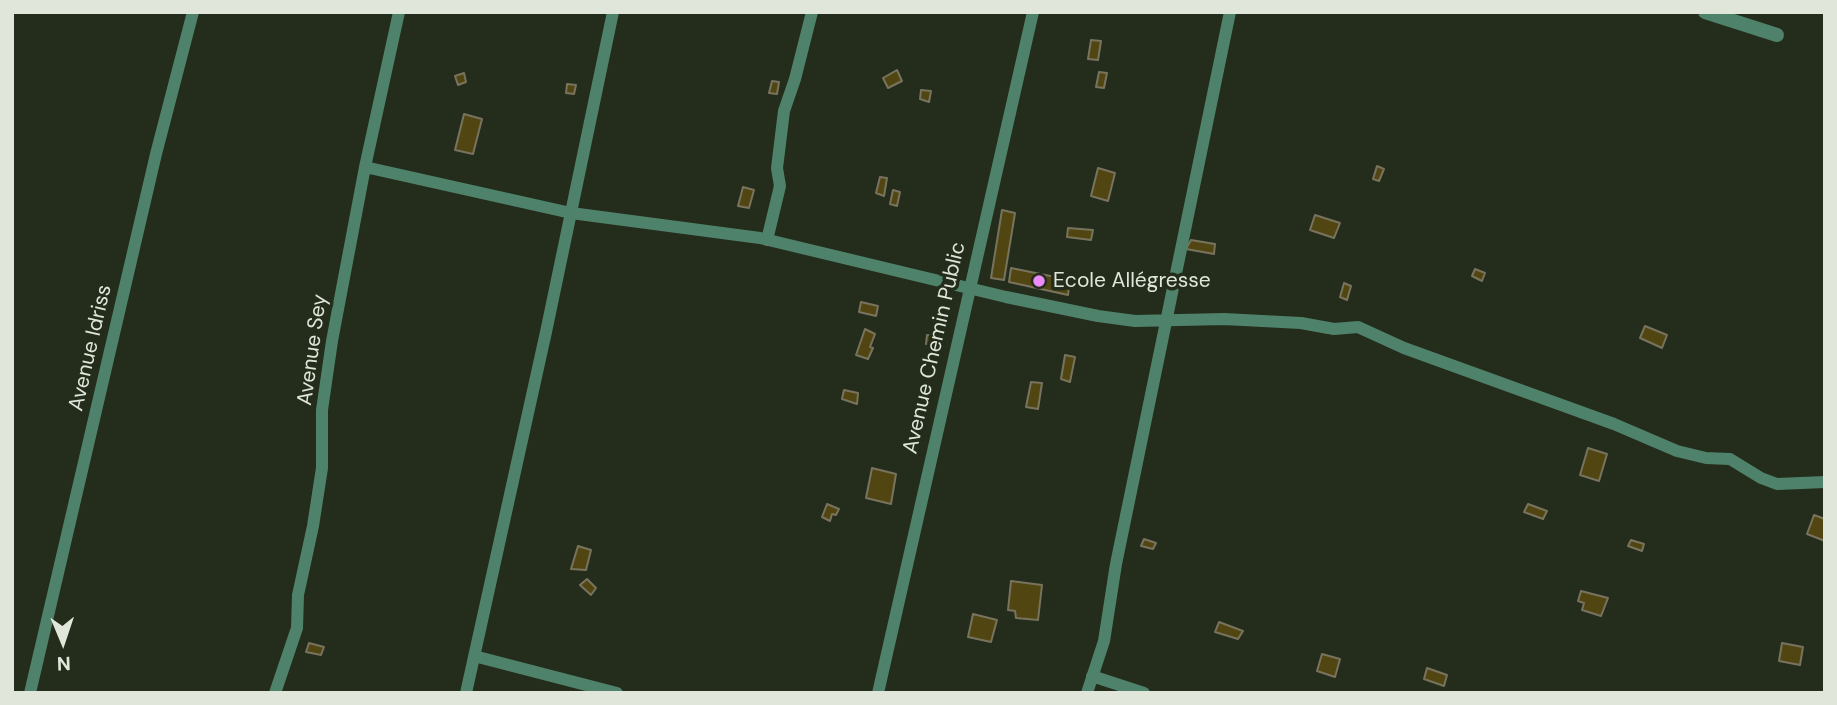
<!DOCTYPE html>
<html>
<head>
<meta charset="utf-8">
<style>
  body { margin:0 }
  #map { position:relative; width:1837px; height:705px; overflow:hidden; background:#242c1b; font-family:"DM Sans",sans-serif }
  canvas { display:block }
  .frame { position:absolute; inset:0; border:14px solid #e0e6da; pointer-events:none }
  .north { position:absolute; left:28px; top:607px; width:70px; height:70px; -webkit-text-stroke:5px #242c1b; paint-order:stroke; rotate:178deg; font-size:19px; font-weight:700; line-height:28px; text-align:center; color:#e0e6da }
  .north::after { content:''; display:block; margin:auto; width:24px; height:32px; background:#e0e6da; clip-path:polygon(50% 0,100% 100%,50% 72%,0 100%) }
</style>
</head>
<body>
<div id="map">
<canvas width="1837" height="705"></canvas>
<div class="frame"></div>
<div class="north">N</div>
</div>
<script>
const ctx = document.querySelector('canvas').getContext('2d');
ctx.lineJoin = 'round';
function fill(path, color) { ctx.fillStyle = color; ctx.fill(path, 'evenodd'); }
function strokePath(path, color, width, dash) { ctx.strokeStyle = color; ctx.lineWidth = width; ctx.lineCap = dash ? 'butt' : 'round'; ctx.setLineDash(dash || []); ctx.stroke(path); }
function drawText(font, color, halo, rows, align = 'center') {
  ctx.font = font + ' "DM Sans",sans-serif'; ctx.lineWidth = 7; ctx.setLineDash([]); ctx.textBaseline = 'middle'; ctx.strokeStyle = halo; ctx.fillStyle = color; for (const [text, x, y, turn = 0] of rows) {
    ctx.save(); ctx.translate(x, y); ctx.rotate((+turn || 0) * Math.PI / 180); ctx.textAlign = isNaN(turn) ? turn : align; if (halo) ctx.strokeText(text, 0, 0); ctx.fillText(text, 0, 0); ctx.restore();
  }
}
const building = new Path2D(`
  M1091,40L1101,41L1098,60L1088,59Z
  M897,70L902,81L888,88L883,78Z
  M1099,72L1107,73L1104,88L1096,87Z
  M464,73L466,82L458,85L455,76Z
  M772,81L779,82L777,94L769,93Z
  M567,84L576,85L574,94L566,93Z
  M921,90L931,91L929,102L920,99Z
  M464,114L482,119L473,154L455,150Z
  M1377,166L1384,169L1379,181L1373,179Z
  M1098,168L1115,173L1108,201L1091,196Z
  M880,177L887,178L884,196L876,193Z
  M743,187L754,190L749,208L738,206Z
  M893,190L900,192L897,206L890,204Z
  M1002,210L1015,213L1004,280L991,278Z
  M1315,215L1340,223L1334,238L1310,230Z
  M1068,228L1093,230L1091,240L1067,237Z
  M1191,240L1215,244L1214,254L1186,249Z
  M1011,268L1070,280L1068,295L1009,282Z
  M1475,269L1485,273L1482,281L1472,276Z
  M1344,283L1351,286L1347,300L1340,297Z
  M861,302L878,306L876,316L859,312Z
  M1645,326L1667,335L1662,348L1640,338Z
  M865,329L875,334L870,347L873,348L868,359L856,355Z
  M927,335L935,336V345L926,344Z
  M1065,355L1075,357L1070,382L1061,379Z
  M1031,382L1042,383L1038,409L1026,407Z
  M844,390L858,393L857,404L842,399Z
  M1588,448L1607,454L1599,481L1580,475Z
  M872,468L896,474L891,504L866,498Z
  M827,504L839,509L836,515L832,514L830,521L822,517Z
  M1528,504L1547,511L1543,519L1524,512Z
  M1814,515L1825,519V541L1807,534Z
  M1144,539L1156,543L1153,549L1141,546Z
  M1631,540L1644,544L1642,551L1628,546Z
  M578,546L591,550L586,570L571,569Z
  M587,579L596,588L591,595L580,585Z
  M1011,581L1042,585L1038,620L1016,618L1015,611L1008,610Z
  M1581,591L1608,598L1601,616L1582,610L1584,603L1578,601Z
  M973,614L997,620L991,642L968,637Z
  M1219,622L1243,631L1238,639L1215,632Z
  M309,643L324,647L321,655L306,652Z
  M1782,643L1803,647L1800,665L1779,661Z
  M1322,654L1340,659L1335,677L1317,671Z
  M1427,668L1447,675L1444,686L1424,679Z`);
const minor = new Path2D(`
  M365,167L571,213L760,238L1006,297L1098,316L1135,321L1224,319L1301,323L1334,329L1358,327L1404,348L1614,424L1677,451L1706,458L1730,459L1761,478L1777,484L1825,482
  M767,240L780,186L777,168L784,111L795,79L812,12
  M474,656L617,693
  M1092,676L1144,693
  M30,693L156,154L193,12
  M275,693L297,628L298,595L313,526L322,468V410L332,341L365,167L399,12
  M466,693L546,332L613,12
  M878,693L1033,12
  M1087,693L1104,641L1116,564L1230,12`);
const tertiary = new Path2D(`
  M1705,12L1777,35`);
const markers = [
  [1039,281,7,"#ec8cfb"]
];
const poiNames = [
  ["Ecole Allégresse",1053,281]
];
const streetNames = [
  ["Avenue Idriss",91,348,-77],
  ["Avenue Chemin Public",935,348,-77],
  ["Avenue Sey",313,350,-82]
];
fill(building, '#514611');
strokePath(building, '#78735e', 2);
strokePath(minor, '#4f826b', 12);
strokePath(tertiary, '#4f826b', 14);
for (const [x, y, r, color] of markers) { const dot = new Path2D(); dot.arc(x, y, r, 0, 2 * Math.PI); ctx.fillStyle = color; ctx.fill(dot); strokePath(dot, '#242c1b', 2.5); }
drawText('21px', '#e0e6da', '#242c1b', poiNames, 'left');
drawText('21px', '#e0e6da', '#242c1b', streetNames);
</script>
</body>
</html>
